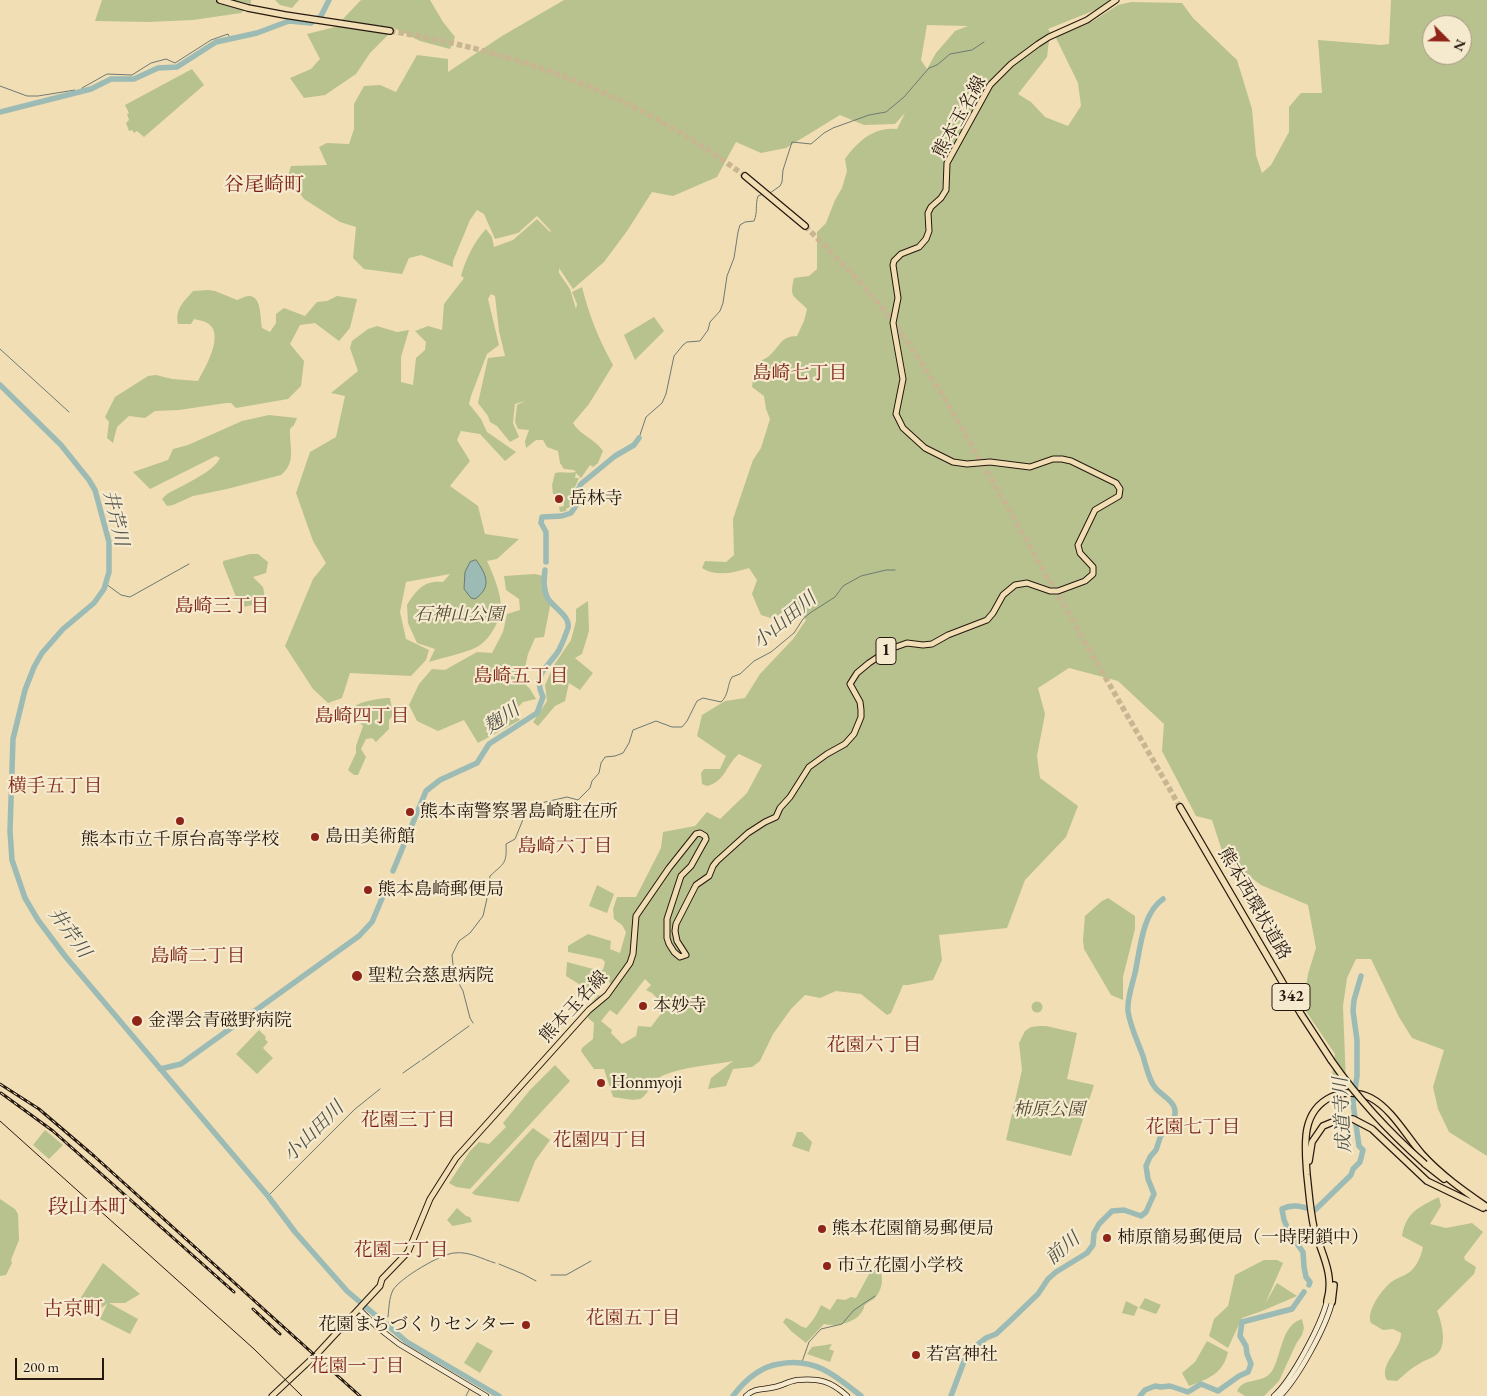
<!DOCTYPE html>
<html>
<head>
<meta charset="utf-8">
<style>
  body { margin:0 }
  #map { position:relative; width:1487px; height:1396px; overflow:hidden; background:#f1deb4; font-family:"EB Garamond",serif }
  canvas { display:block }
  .north { position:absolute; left:1422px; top:15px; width:50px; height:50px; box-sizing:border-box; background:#f6eace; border:1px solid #a39682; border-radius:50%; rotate:113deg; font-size:14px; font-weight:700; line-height:20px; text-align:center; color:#26180f }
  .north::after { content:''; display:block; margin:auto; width:18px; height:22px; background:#8f2418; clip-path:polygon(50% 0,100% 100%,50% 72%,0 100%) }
  .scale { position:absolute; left:15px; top:1358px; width:89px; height:22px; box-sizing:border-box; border:2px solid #26180f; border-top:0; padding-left:6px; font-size:15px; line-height:18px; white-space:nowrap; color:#26180f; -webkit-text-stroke:4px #f6eace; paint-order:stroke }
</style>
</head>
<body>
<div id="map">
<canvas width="1487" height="1396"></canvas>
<div class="north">N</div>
<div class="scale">200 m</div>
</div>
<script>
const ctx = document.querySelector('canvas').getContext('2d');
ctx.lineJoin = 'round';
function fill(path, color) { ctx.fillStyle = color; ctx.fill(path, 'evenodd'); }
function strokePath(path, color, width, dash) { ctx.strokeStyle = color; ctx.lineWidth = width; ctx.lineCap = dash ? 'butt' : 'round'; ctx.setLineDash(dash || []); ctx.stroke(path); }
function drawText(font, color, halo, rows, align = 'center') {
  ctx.font = font + ' "EB Garamond","Noto Serif JP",serif'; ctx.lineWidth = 4.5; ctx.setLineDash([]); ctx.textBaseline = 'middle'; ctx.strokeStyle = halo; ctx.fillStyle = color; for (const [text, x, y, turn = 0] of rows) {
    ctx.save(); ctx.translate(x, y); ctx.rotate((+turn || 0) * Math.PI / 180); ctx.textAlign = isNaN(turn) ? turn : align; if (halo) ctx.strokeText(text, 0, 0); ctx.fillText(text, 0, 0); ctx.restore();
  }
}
const green = new Path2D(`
  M102,0H251V3L241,13L193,20L148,22L95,21Z
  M275,0H299L292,8L280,5Z
  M361,0H430L443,22L455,37L450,49L420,41L394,28L342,20Z
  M564,0H1120L1048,29L1050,32L1047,57L1018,94L1031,102L1045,117L1068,126L1081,106L1078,83L1056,38L1061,34L1093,21L1118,5L1131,2L1182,3L1193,18L1237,60L1252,109L1256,155L1262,173L1271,165L1289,132V107L1301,93H1322L1318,40L1381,45L1389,44L1391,0H1487V1156L1449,1132L1438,1109L1433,1087L1444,1050L1412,1038L1399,1017L1371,959H1356L1347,978L1343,1006L1346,1084L1342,1089L1332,1076L1335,1054L1303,1007L1308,974L1316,948L1308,905L1261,885L1224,857L1212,820L1196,816L1162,751L1164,724L1118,681L1069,668L1038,688L1045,714L1037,756L1040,778L1078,806L1066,837L1025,880L1007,928L939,935L942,960L933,980L908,985H903L891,1013L887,1015L861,994L836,991L820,998L805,995L791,1009L773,1034L760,1061L752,1067L733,1069L726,1086L708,1089L711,1078L733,1061C712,1065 683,1067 664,1075C652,1080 647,1097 640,1099C631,1101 621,1098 613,1097L604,1069H594L581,1051L582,1048L593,1039L594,1023L588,1018L593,1001L598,995L608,997L614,989L604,974L599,975L593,989H587L566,976L567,962L597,970H603L605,962L602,959L568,952V946L588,934L611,941L610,949L620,953L626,932L622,925L614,919L613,909L617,897H636L661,848L663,832L695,826L707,812L720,819L747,793L762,765L739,754C725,766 726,781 707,786L702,784L701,773L704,769H720L726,756L697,736L702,715L725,701L745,698L760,674L793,639L806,620L798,608L790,606L774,619L761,615L752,594L757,580L749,568C733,573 716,577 702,568L705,561L726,562L734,555L733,519L753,460L761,448L770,419L766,409L764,396L752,387L755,364C760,361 768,358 772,353C782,343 781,337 797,336L804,321L807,309C794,295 789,299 794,278L809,276L817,269V232L826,223L835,200L842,188L847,171L845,159C857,142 874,126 897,129L905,113L895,124L864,125L840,115L786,148L761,153L736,142L717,177L673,196L652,192L627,231L604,262L573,289L559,268V273L570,289L576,309L577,304L572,292L582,287C589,315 599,340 613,365L589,404L573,423C580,435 595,439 603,451L598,463L593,467L590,465L581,478L576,473L575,478H579L571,496V506L566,509V511L560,512L559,507L564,506L563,494H553L552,485L555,473C562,471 568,474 576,472L574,470L564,469L560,463L558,451L547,447L543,440H536L526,448L525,441L529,430L518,429L515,422L517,405L525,401L515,404L513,423L519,437L510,442L497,426L490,422L488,416L478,403L488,358L505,356L499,331L495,296L491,294L488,299L499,345L487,354L471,396L469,404L481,419L487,432L516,452L505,461L480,434L461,431L457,440L470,461L450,486L478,506L485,534L519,539L497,559L487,561C492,571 501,594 501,605C501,620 490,640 477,647C463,654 444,657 429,662L435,649L417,643L408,623L407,605C416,591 423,580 443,582L450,574L406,582L400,612L406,639L429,650L426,660L411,676L350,673L342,698L328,703L313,689L285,646L313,579L326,563L313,541L296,493L310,452L336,437L345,396L331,393L358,371L350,348L352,341L368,329L377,326L397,332L409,330L401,357V382L413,385L416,358L425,350L426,342L415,331L428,326L442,330L444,304L464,278L461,276C466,258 474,242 486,229L492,237L494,247L513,240L537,219L551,233L550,230L537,216L518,233L495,239L484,214L477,210L470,220L453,261V267L421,255L409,258L402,274L364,269L353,258L356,227L340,222L304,199L288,176L291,166L327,165L319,147L327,143L349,144L354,129V104L364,86L380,85L396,92L417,55L448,59V72L502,36ZM927,25L968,26L955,31L936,53L927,69L921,60ZM1432,25H1462V55H1432ZM645,979L651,985L646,990L652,993L666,1007L651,1027L638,1026L636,1036L622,1044L611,1033L612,1030L601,1021L610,1010L617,1015Z
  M339,26L389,34L370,53L356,74L325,95L304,98L290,78L311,69L320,59L307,34Z
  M192,69L204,85L144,137L137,131L134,133L132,130L129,131L126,123L129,120L127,114L129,113L125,105Z
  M208,290L215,291L237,300C240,299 245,296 249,296C262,296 260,319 262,328L270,332L276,323V314L284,308L305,316L317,302L327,301L337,296L357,299L350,328L339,341L315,323L300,325L290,344L304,361L301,386L288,399L236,408L231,403H226L179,410L155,411L145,418L129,416L117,427L113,443L107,438L109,422L105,417L115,397L148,376L156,375L172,379L198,381C205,368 224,336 209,324C205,321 198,320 194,319L191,324H178C175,308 184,302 193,291Z
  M654,317L664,331L635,360L624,335Z
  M269,415L297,418L294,425L290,429C289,446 297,462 281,475L227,489L193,496L173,505L167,506L162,499L167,494C181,486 214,472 220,458L216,456L150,489L133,472L168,460L173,449L188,445L242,421Z
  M250,554H258L268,562L266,573L253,577L263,587L265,597L262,603L243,607L238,602L223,564V561Z
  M535,574L543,576L551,601L544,637L535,638L528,654L525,668L517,666V676L530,689L536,699L523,702L513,712L520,720L478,743L464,720L438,731L417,721L409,705L419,684L432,669L445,670L477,652L492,653L503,632L507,614L520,610L519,599L506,590L504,576Z
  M588,601L589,631L582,654L575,658L593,673L580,690L569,683L565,701L555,706L538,726L533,722L547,701L545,685L554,665L571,640L576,621V609Z
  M386,698H390L393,715L389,720V729L376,742L372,738L366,739L361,749L366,757L358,775H354L348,770L356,753V746L363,726L349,714C353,701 374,700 386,698Z
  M597,885L614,894L607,913L589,906Z
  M1108,898L1135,916V929L1123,977V1000L1111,995L1084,949L1083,940L1085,916L1102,901Z
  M1031.5 1007a5.5 5.5 0 1 1 11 0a5.5 5.5 0 1 1-11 0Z
  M1039,1026H1046L1077,1033L1067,1079L1094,1085L1071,1156L1006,1140L1022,1070L1019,1043L1025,1031L1031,1027Z
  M259,1030L266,1037L265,1039L268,1042L263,1048L273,1058L257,1074L236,1054Z
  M555,1065L570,1081L470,1189L456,1187L449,1183L470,1151L479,1142L489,1144L506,1127L503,1123L530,1090Z
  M533,1128L550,1140L535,1161L519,1202L475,1195L472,1193Z
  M45,1130L63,1145L49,1159L33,1145Z
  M797,1132H802L812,1142L809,1152L792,1146Z
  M1439,1197L1441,1206L1430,1224L1446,1228L1472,1223L1483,1232L1464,1257L1465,1260L1476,1267L1474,1274L1437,1311C1442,1323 1448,1346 1436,1355C1431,1359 1424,1360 1419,1364C1411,1368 1404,1375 1397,1381L1387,1380C1378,1365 1402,1349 1401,1333L1393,1329L1383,1330L1371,1323C1366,1311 1381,1291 1390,1283C1396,1278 1405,1276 1411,1271C1418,1264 1421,1256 1423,1247L1402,1236C1406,1212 1419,1207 1439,1197Z
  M0,1199L15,1209L18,1214L19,1240L11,1260L12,1263L6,1275L0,1276Z
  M457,1208L466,1216L470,1217L472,1222L453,1226L451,1225V1224L447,1220Z
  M1264,1260H1277L1283,1263L1265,1304L1277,1283L1297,1296L1262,1311L1242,1318L1228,1348L1209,1336L1214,1319L1228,1306L1235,1275Z
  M103,1263L140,1294L125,1303H109L138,1319L130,1334L100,1319L107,1304L98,1310L78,1302Z
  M875,1263C885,1272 884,1289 874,1299C871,1301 866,1303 864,1306C864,1307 864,1309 863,1310C857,1323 836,1327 824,1324L806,1343L791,1331L783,1322L786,1318C794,1320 798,1326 806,1328C813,1321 817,1314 821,1305L830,1310L837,1299L845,1300L851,1297L856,1298Z
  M1145,1298L1161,1305L1156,1314L1139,1308Z
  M1126,1301L1138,1307L1134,1316L1122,1313Z
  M1302,1319L1304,1328L1302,1335L1296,1344L1279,1381L1264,1396H1245L1237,1391C1244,1376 1263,1385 1272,1371C1282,1355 1281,1325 1302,1319Z
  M1207,1341L1228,1352C1223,1374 1208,1379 1189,1386L1182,1373L1195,1362Z
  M477,1342L493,1351L480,1373L464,1363Z
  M832,1344L829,1349L834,1351L830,1362L807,1354L812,1347Z`);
const water = new Path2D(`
  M476,560C487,575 492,587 475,599L471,598L464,589L465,572L470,562Z`);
const stream = new Path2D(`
  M0,86L27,96H38L75,90L76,93
  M82,92V88L107,74L132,75L151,63L166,59L175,63L211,40L228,34L230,38
  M770,193L780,186L782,182L783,170L792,142L811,144L824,133L833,128L869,115L886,112L904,97L929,68L937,65L950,54L972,50L984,42
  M0,349L69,412
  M639,438L646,417L662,403L666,394L674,356L683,345L687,342L700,341L708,330L710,322L720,311L723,303L727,276L734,258L738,232L740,225L745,222L754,221C758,212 755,205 758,196L763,194
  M106,584L121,595L130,597L189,564
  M473,1023L470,1018L463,991L454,974L452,955L459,941L470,933L483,916L488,894L490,876C504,863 507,864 506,844L515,839L526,812L545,802L567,797L578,800L590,788L592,781L599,773L601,763L605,757L615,756L623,753L629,743L633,730L656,721L672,727H682L687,721L697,701L703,698L721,702C729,695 727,685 732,677L740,674L754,661L771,652L794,633L803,619L810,613L835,597L843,586L861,576L886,570H895
  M422,1060L469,1026
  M403,1073L420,1061
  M268,1196L355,1109L380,1089
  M499,1264L523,1274L536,1281
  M551,1275H566L591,1261
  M388,1317C389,1308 389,1298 393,1290C400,1278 441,1254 454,1253C469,1251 482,1259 495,1263
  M388,1325V1322
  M802,1362L809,1342L821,1329L842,1324L854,1310L875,1296
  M466,1396L470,1388`);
const river = new Path2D(`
  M0,112L91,89L111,79H134L158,68L177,67L216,42L257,33L289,21L311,23L321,16L329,0
  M0,385L61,445L89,480L95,490L109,542V572L104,589L94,603L63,629L42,653L34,667L25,690L13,739L10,831L12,860L25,898L38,920L65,956L268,1196L295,1232L347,1291L407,1342L499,1396
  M546,562V532L541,523L542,517L562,516L571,513L577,504V492L581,484L615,456L634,445L639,438
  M393,871L426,791L440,780L477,763L489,744L537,713L543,697C532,673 548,668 559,650C562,644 566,634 568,628C571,616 552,607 547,597C543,588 544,579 545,570
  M1144,1059C1139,1044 1130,1027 1128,1011C1127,998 1132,986 1135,973C1140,951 1142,913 1163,899
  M160,1069L181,1064L359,936L372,922L389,882
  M1309,1285L1310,1282L1306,1277L1304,1267L1303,1252L1290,1234L1284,1220L1282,1209C1293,1203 1303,1207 1315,1210L1351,1175L1353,1169L1360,1162L1363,1150L1359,1146L1353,1103L1357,1076V1040L1353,1011L1354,1000L1361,976
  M733,1396C745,1380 759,1367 779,1364C814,1357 835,1375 861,1396
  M951,1396L966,1356L971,1350L986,1338L996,1334L1010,1321L1038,1294L1048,1279L1056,1272L1087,1253L1093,1245L1094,1233L1099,1224L1112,1211L1124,1210L1141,1216L1146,1212L1154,1194L1148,1179L1146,1166L1150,1157L1156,1150L1161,1135C1168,1132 1170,1128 1173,1121C1182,1102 1161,1097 1154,1086C1149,1079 1147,1069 1144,1060
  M1140,1396L1145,1390L1155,1386L1161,1387L1170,1386L1188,1392L1201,1384L1218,1391L1239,1376L1248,1372L1251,1364L1247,1354L1246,1346L1240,1336L1242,1322L1292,1309L1304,1292`);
const highwayTunnel = new Path2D(`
  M390,31C523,53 636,95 745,176
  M805,226C831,252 858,278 881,307C905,336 925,368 945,399L1180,807`);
const secondary = new Path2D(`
  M359,1309L377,1327L399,1344L486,1396
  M746,1396C755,1387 764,1390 775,1387C783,1385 790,1381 797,1380C819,1378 831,1381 847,1396
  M1274,1396C1292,1380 1321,1325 1327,1301
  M1280,1396C1298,1378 1326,1327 1332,1302`);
const primary = new Path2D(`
  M272,1396L317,1354L380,1286L382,1279L408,1252L430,1199L456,1158L589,1010L607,995L630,963L633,954L636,916L669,868L696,834L700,833L705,836L706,839L691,866L681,876L667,919V938L669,944L674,952L680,957L686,955L677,941L675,931L676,924L696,885L709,876L713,866L717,861L748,833L765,822L776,817L780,808L790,797L809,767L827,754L845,744L854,734L861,717V710L860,702L850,684L857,673L869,663L890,649L907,643L923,645L932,644L948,635L987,620L993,613L1003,595L1015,585L1027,583L1050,591H1058L1085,581L1093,574V567L1080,553L1078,545L1095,510L1119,496L1120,489L1116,483L1071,461L1062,459H1053L1030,467L990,462L967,464L953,462L925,448L903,428L896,414L903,379L893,323L898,298L893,265L894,261L901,254L919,247L926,239L929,231L928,213L931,207L941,198L946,190L947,163L990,85L1011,64L1038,44L1049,37L1087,20L1116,0`);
const highway = new Path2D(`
  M220,0L248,8L285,15L390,31
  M745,176L805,226
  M1180,807L1301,1014L1331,1060
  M1309,1161L1312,1142L1323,1126L1340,1119H1353L1372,1129L1427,1181L1483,1208
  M1425,1164L1444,1179
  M1327,1301C1335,1274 1321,1253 1314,1228C1310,1210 1309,1192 1307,1175C1305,1147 1300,1112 1331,1097C1344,1091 1359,1092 1371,1098C1392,1109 1407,1137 1422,1154C1441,1175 1464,1191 1487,1207
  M1332,1302L1334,1285`);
const tram = new Path2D(`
  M0,1121L254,1349L302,1396`);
const rail = new Path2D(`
  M0,1084L39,1109L94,1156L360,1396
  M1,1093L53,1131L234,1292
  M253,1309L280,1334`);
const highwayBridge = new Path2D(`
  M1331,1060C1358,1099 1390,1133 1425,1164`);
const markers = [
  [559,499,5,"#8f2418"],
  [410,812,5,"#8f2418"],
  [180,821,5,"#8f2418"],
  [315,837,5,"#8f2418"],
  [368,890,5,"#8f2418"],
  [357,976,6,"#8f2418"],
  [643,1006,5,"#8f2418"],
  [137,1021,6,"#8f2418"],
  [601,1083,5,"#8f2418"],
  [822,1229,5,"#8f2418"],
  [1107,1238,5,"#8f2418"],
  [827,1266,5,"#8f2418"],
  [526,1325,5,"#8f2418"],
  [916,1355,5,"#8f2418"]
];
const shields = [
  [886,651,20],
  [1291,997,38]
];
const shieldNames = [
  ["1",886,651],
  ["342",1291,997]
];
const streetNames = [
  ["熊本玉名線",960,117,-61],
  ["熊本西環状道路",1254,904,60],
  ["熊本玉名線",574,1007,-47]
];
const poiNames = [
  ["岳林寺",569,499],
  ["熊本南警察署島崎駐在所",420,812],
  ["島田美術館",325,837],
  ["熊本市立千原台高等学校",180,840,"center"],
  ["熊本島崎郵便局",378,890],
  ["聖粒会慈恵病院",368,976],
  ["本妙寺",653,1006],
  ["金澤会青磁野病院",148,1021],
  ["Honmyoji",611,1083],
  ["熊本花園簡易郵便局",832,1229],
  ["柿原簡易郵便局（一時閉鎖中）",1117,1238],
  ["市立花園小学校",837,1266],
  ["花園まちづくりセンター",516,1325,"right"],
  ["若宮神社",926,1355]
];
const parkNames = [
  ["石神山公園",459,615],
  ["柿原公園",1049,1110]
];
const neighbourhoodNames = [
  ["島崎七丁目",800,374],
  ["島崎三丁目",222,607],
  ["島崎五丁目",521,677],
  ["島崎四丁目",362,717],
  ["横手五丁目",55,787],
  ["島崎六丁目",565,847],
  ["島崎二丁目",198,957],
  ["花園六丁目",874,1046],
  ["花園三丁目",408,1121],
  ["花園七丁目",1193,1128],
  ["花園四丁目",600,1141],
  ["花園二丁目",401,1251],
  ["花園五丁目",633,1319],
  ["花園一丁目",357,1367]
];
const waterNames = [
  ["井芹川",115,518,77],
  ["小山田川",785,621,-40],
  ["麹川",502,719,-34],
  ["井芹川",69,933,54],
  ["成道寺川",1343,1115,-93],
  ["小山田川",314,1132,-45],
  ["前川",1063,1249,-40]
];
const quarterNames = [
  ["谷尾崎町",264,186],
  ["段山本町",88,1208],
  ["古京町",73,1310]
];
fill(green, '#b8c28f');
fill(water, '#9cbbb5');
strokePath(water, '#6d7a73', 1);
strokePath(stream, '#6d7a73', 1);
strokePath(river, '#9cbbb5', 5.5);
strokePath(highwayTunnel, '#c8b693', 5.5, [5.5, 3]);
strokePath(secondary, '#26180f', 6);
strokePath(primary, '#26180f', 7);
strokePath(highway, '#26180f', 8);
strokePath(secondary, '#f6eace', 4.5);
strokePath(primary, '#f1deb4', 5);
strokePath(highway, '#f1deb4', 5.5);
strokePath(tram, '#26180f', 1);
strokePath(rail, '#26180f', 3);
strokePath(rail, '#f6eace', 1, [4]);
strokePath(highwayBridge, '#26180f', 8, []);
strokePath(highwayBridge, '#f1deb4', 5.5);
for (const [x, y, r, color] of markers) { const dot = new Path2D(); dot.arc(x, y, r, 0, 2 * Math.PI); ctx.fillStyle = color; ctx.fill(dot); strokePath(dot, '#f6eace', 2); }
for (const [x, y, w] of shields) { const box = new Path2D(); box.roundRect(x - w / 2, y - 13.5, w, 27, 4); ctx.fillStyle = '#f6eace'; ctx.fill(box); strokePath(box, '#26180f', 1); }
drawText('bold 16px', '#26180f', null, shieldNames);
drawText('18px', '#26180f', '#f6eace', streetNames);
drawText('18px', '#26180f', '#f6eace', poiNames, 'left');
drawText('italic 18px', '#524b35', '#f6eace', parkNames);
drawText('19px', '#7a1f14', '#f6eace', neighbourhoodNames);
drawText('italic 19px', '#4f5149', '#f6eace', waterNames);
drawText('20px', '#7a1f14', '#f6eace', quarterNames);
</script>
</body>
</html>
